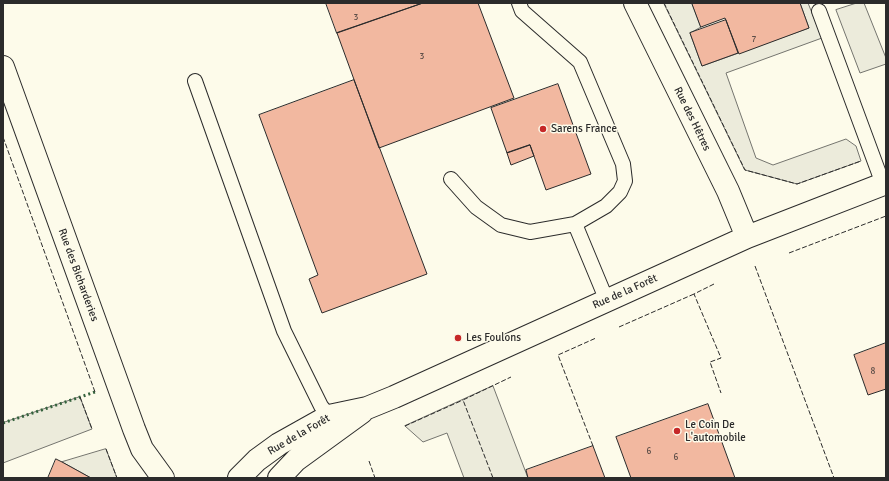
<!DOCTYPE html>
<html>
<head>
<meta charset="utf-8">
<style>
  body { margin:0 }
  #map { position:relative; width:889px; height:481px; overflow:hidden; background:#fdfbea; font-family:Signika,sans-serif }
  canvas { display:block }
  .frame { position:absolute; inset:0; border:4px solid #2b2b2b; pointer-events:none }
</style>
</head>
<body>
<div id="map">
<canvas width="889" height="481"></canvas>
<div class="frame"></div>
</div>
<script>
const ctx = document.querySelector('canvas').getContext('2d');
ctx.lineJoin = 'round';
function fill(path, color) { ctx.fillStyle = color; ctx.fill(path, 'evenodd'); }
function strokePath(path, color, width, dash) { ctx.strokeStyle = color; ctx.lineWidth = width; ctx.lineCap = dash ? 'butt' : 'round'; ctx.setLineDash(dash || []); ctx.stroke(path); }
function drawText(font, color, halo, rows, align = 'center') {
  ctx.font = font + ' Signika,sans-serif'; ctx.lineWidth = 3; ctx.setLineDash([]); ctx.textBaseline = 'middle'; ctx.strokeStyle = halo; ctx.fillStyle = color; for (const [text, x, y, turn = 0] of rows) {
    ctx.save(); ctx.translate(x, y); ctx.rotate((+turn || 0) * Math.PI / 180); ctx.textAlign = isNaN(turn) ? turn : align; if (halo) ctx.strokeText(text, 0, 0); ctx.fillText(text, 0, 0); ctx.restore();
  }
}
const green = new Path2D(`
  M664,3H692L701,27L690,33L702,66L809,28L800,3H808L822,38L726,73L756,158L773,165L846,139L856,146L861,161L797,184L745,170Z
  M857,3H864L886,58V64L860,73L836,10Z
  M493,386L528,478H464L447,433L423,442L405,426Z
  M80,397L92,429L3,463V423Z
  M106,449L117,478H91L62,462Z`);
const building = new Path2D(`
  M326,3H423L337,33Z
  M423,3H478L514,98L379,148L337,33Z
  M692,3H800L809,28L739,54L725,18L701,27Z
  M726,20L738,53L702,66L690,33Z
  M354,80L427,274L322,313L309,279L318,275L259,115Z
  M558,84L591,174L546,190L530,145L507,153L491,108Z
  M530,145L534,156L511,165L507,153Z
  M886,343V389L868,395L854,355Z
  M708,404L735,478H631L616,437Z
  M593,446L605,478H528L526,470Z
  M56,459L62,462L91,478H48Z`);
const service = new Path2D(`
  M819,11L883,184
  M195,81L284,331L321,406L329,416
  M451,179L476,207L501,225L530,232L575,224L606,206L620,192L625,181L623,164L580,62L522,11L519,3
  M575,224L607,301`);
const minor = new Path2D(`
  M635,3L728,191L747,237
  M3,67L134,429L142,449L163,478
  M239,478L257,460L279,444L329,416L367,408L394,397L747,237L886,183
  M279,478L296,460L362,412`);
const hedge = new Path2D(`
  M3,423L95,392`);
const fence = new Path2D(`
  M664,3L745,170L797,184L861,161
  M3,137L95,392
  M789,253L886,216
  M755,266L834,478
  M714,284L694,294L721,358L710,362L721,393
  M619,327L694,294
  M80,397L92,429
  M405,426L463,400
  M593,446L558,355L596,338
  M106,449L117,478
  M369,461L375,478
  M493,478L463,400L511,377`);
const markers = [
  [543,129,4,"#c62828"],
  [458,338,4,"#c62828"],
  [677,431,4,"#c62828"]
];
const numberNames = [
  ["3",356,18],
  ["7",754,40],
  ["3",422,57],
  ["8",873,372],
  ["6",649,452],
  ["6",676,458]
];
const streetNames = [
  ["Rue des Hêtres",692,119,64],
  ["Rue des Bicharderies",78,275,70],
  ["Rue de la Forêt",625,292,-24],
  ["Rue de la Forêt",299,435,-30]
];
const poiNames = [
  ["Sarens France",551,129],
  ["Les Foulons",466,338],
  ["Le Coin De",685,425],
  ["L'automobile",685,438]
];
fill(green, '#ecebdb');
strokePath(green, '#74746e', 1);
fill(building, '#f2b8a0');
strokePath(building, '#2b2b2b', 1);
strokePath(service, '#2b2b2b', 16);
strokePath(minor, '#2b2b2b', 24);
strokePath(service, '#fdfbea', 14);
strokePath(minor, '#fdfbea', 22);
strokePath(hedge, '#34623c', 3, [2, 3]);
strokePath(fence, '#2b2b2b', 1, [5, 2]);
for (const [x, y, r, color] of markers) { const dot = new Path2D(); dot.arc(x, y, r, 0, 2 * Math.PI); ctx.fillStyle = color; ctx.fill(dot); strokePath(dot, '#fdfbea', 1.5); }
drawText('9px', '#5d4e48', null, numberNames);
drawText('11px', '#2b2b2b', '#fdfbea', streetNames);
drawText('11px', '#2b2b2b', '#fdfbea', poiNames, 'left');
</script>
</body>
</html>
